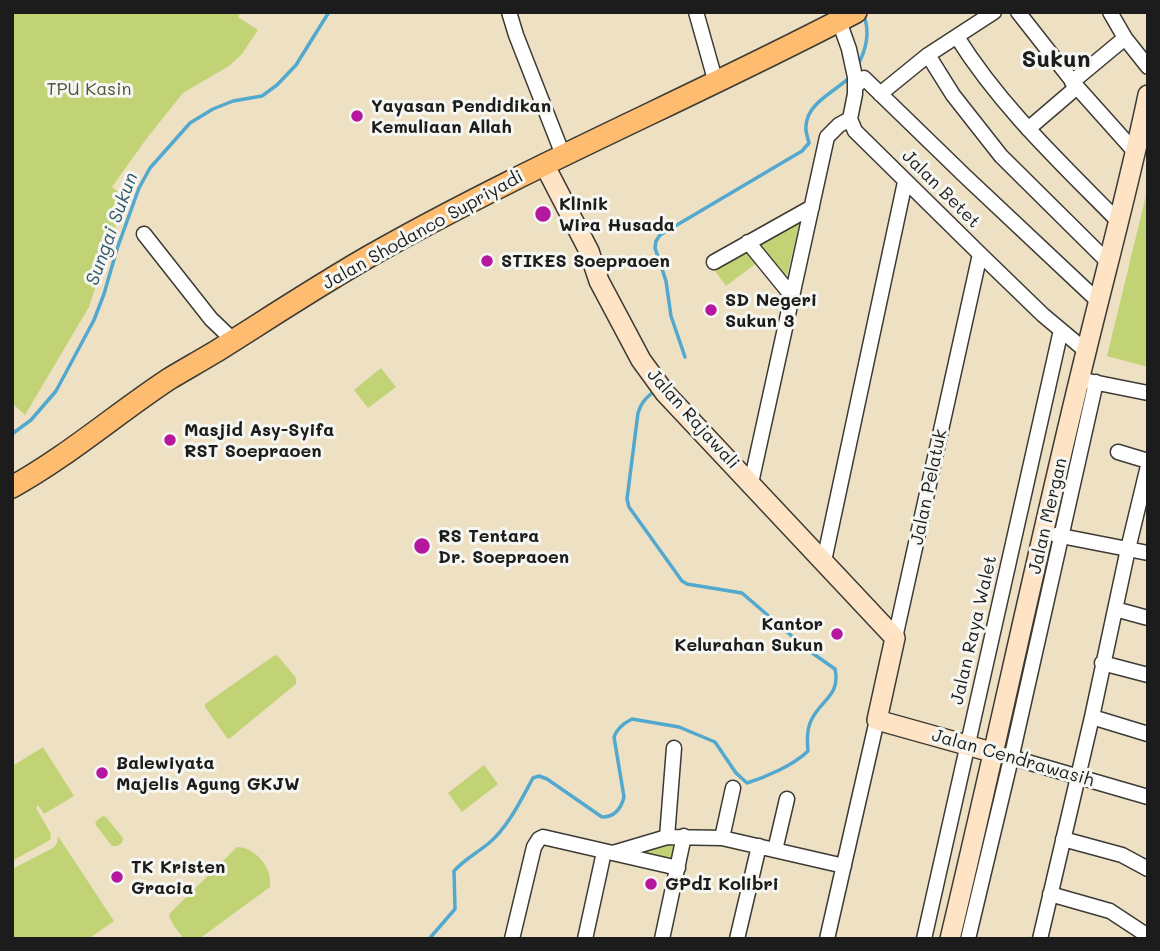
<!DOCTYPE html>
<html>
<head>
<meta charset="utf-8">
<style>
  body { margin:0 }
  #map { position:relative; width:1160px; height:951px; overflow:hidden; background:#eee1c3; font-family:Mali,sans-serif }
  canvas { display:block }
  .frame { position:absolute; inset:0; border:14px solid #1c1c1c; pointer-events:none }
</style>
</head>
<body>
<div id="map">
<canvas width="1160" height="951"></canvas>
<div class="frame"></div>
</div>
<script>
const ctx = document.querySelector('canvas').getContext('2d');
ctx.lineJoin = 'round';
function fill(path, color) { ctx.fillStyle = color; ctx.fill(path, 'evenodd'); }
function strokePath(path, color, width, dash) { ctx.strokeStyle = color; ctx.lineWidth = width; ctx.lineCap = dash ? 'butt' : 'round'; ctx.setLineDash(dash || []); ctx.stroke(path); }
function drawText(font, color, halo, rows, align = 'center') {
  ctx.font = font + ' Mali,sans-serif'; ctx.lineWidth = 6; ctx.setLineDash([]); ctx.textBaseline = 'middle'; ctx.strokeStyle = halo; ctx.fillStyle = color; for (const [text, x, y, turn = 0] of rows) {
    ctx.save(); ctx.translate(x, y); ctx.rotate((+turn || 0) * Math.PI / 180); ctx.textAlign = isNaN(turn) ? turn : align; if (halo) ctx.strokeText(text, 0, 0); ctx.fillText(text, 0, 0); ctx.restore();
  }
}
const green = new Path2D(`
  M12,12H241L238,17L258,30L242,54L229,66L183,93L147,138L112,187L125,197L89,307L25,415L12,403Z
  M1148,187V367L1107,356Z
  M800,220L786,280L757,242Z
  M745,250L758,262L726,286L712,267Z
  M381,368L396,387L368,408L354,390Z
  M275,655L278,656L296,678V684L229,739L227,738L205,707V704Z
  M43,747L74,796L44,814L38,805L36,808L51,834L50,840L12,861V762L14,765Z
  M484,765L498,784L462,812L448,793Z
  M103,816L106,817L123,838L122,843L117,846H112L95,824L97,820Z
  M58,836L114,921L88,939H12V869L53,848L57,843Z
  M677,842L675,861L638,852L675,842Z
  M237,847C255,847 273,868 270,887L199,939H184L174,926L169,916L170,913Z`);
const stream = new Path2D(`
  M857,66C866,51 871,31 863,14
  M685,357L671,316L666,281L655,248L656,241L660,235L802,151L809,143C808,138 805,131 806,126C807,102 837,91 851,76
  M12,434L31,420L56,391L94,320L104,294L117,249L139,188L150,168L190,123L213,109L233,101L262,96L277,85L296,65L329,12
  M1005,748L1049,559
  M992,801L1000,768
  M429,939L455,909L454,871C465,859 477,853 489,843C508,827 521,800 533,778L539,776L547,779L602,817C614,817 621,809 624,797L614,737C617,728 624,723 632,719L679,727L715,742L736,773L747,783C766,777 794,765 808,751C807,742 807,731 810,723C819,700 841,697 835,669L808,650L742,593L687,584L682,581L629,507L627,499L638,413C641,403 645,399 652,393`);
const street = new Path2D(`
  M509,12L516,35L563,155
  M696,12L716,83
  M1018,12L1077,87L1136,153
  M1110,12L1125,38L1148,67
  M839,21L849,49L855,77V94L850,119L855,131L980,254L1043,315L1086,351
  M957,37C1001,107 1060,162 1118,221
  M928,55L953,95L1001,156L1109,263
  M1072,82L1125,38
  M856,86L864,78L966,177L1099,302
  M880,94L928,55L994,12
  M1028,129L1077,87
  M144,234L211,319L233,340
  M748,242L792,296
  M714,262L812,207
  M1088,381L1148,393
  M1118,452L1148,461
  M751,483L827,137L839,125L850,119
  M1056,535L1148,553
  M824,561L905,182
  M1115,609L1148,618
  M895,638L980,254
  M1102,663L1148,675
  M1092,717L1148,734
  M1003,755L1148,797
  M667,837L674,748
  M722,838L733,788
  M1063,839L1122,855L1148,869
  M775,850L787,799
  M613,853L667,837L722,838L844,866
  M1050,894L1110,911L1148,936
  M512,939L534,847L539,839L543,837L678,868
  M585,939L604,852
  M662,939L684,836
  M737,939L759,846
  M827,939L877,720
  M924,939L1061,330
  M968,939L1014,746L1096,382
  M1040,939L1092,717L1128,549L1148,466`);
const secondary = new Path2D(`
  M544,164L589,251L599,281L641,360L665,393L895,638L877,720L995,753
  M950,939C997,743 1038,547 1086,352C1107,266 1130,181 1148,95`);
const primary = new Path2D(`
  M12,487C68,456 116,414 169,379C184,370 200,361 215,352C266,320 316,287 368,257C526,167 694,97 856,12`);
const markers = [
  [357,116,7,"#b5179e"],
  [543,214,9,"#b5179e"],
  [487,261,7,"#b5179e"],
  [711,310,7,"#b5179e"],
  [170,440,7,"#b5179e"],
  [422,546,9,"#b5179e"],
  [837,634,7,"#b5179e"],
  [102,773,7,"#b5179e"],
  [117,877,7,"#b5179e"],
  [651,884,7,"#b5179e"]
];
const parkNames = [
  ["TPU Kasin",89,89]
];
const poiNames = [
  ["Yayasan Pendidikan",371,106],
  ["Kemuliaan Allah",371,127],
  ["Klinik",559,204],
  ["Wira Husada",559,225],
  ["STIKES Soepraoen",501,261],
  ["SD Negeri",725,300],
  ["Sukun 3",725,321],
  ["Masjid Asy-Syifa",184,430],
  ["RST Soepraoen",184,451],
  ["RS Tentara",438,536],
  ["Dr. Soepraoen",438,557],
  ["Kantor",823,624,"right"],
  ["Kelurahan Sukun",823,645,"right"],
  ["Balewiyata",116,763],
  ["Majelis Agung GKJW",116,784],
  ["TK Kristen",131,867],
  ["Gracia",131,888],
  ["GPdI Kolibri",665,884]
];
const streetNames = [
  ["Jalan Betet",941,189,45],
  ["Jalan Shodanco Supriyadi",423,230,-29],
  ["Jalan Rajawali",693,419,48],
  ["Jalan Pelatuk",929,487,-78],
  ["Jalan Mergan",1048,516,-77],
  ["Jalan Raya Walet",974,630,-77],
  ["Jalan Cendrawasih",1013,758,16]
];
const waterNames = [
  ["Sungai Sukun",112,229,-70]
];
const districtNames = [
  ["Sukun",1056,60]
];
fill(green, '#c2d375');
strokePath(stream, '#52a8ce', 3.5);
strokePath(street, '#3c3a35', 17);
strokePath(secondary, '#3c3a35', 22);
strokePath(primary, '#3c3a35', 24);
strokePath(street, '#fff', 14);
strokePath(secondary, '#fee4c5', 19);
strokePath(primary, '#fdbc6f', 21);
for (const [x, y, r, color] of markers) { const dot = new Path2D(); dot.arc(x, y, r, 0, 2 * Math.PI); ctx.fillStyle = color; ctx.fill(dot); strokePath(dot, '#f6f6f2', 2.5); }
drawText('18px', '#4e5337', '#f6f6f2', parkNames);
drawText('bold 18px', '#1c1c1c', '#f6f6f2', poiNames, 'left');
drawText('18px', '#1c1c1c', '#f6f6f2', streetNames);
drawText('italic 19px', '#345b6c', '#f6f6f2', waterNames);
drawText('bold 24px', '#1c1c1c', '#f6f6f2', districtNames);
</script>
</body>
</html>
